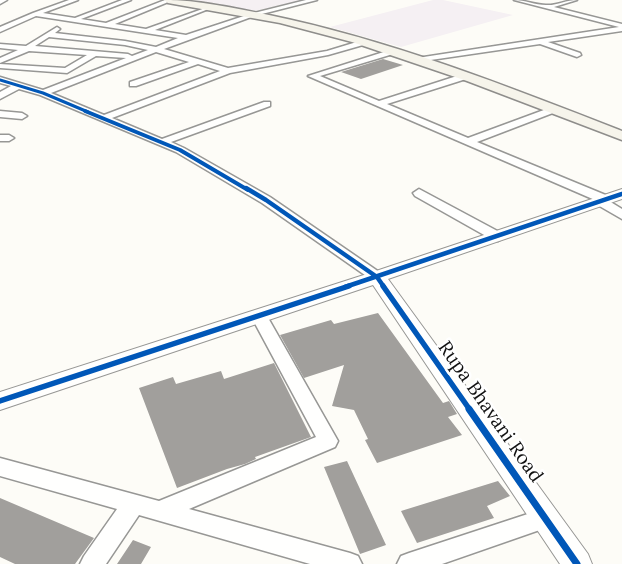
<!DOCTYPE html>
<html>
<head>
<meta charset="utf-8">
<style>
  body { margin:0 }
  canvas { display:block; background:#fdfcf7 }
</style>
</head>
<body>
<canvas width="622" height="564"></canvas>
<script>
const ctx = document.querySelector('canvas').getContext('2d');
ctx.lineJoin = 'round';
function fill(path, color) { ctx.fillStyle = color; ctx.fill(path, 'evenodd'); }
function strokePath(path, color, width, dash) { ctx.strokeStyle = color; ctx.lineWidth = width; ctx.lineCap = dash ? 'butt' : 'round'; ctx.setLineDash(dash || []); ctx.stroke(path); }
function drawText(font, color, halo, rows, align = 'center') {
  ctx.font = font + ' Lora,serif'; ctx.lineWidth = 5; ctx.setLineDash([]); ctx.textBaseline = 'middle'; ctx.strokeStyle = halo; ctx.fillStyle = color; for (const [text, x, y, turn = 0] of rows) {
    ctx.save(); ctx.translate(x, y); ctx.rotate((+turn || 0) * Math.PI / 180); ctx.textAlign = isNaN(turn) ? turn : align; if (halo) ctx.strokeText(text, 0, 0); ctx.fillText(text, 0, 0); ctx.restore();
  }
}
const industrial = new Path2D(`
  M196,0H304L255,11Z
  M433,0H443L513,15L401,47L330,27Z`);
const building = new Path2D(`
  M383,59L403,65L361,79L341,72Z
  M378,313L443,403L449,401L457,414L448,417L462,435L377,463L365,440L368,439L354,410L332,406L344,365L304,378L280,335L331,320L334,324Z
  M274,363L311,437L255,457L256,459L245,464L227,469L177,488L139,388L173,377L176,384L221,371L224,379Z
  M347,461L386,545L360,554L324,467Z
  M498,481L510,496L487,506L494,518L417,543L401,511Z
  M0,498L94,538L75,564H15L0,557Z
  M133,540L151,547L141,564H117Z`);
const minor = new Path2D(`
  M0,0H7L0,4Z
  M69,0H78L43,13L75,18L122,0H131L81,19L106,23L165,0H173L115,24L146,29L211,6V8L155,30L186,35L250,14L306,0H317L254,16L164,49L228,68L327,51L360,41L364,43L363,45L328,55L230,73L112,118L162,139L264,102H270V106L171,142L184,148L270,197L382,274L384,277L382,280H372L262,203L176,152L40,95L19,89L0,99V92L11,86L0,83V77L43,90L126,58L96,56L67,73L0,68V64L65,68L87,55L29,51L0,63V58L18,50L0,48V44L26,46L57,27L60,29L55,33L125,41L156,47L178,38L36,16L0,32V27L33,13ZM49,37L125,45L148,50L132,56L128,54L35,46ZM156,52L189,62L130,82V86H136L198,64L220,71L104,115L51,93Z
  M514,0C525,0 535,5 546,5C556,6 566,0 577,0L554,7L622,24V31L548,42L580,53L581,55L577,57L540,44L417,62L413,60L417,58L619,27Z
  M390,50H393V54L320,76L379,101L460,75H466V79L387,104L468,138L552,107H558V111L477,142L608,196L610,199L609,201L622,209V219L596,204L595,200L308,76Z
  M0,111L22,113L27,116L22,119L0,117Z
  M0,135H9L14,138L9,141H0Z
  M419,189L503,234L505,237L498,241L493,240L415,196L413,193Z
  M259,311L265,312L267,316L338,441L335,447L189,509L350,553L358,556L362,564H310L139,515L106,564H80L84,556L117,509L0,476V458L159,501L316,437L251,316L253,312Z
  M546,508L554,511L557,518L554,525L442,564H397L401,556L409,553Z`);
const tertiary = new Path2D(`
  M622,189V199L388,279L588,554L592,564H560L373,285L0,410V392L370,273Z`);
const secondary = new Path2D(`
  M164,0C199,0 234,8 269,15C390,40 507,86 622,131V140L467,81L352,42L280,23L168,3Z`);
const cyclewayFar4 = new Path2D(`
  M0,80L43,93L88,112`);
const cyclewayFar3 = new Path2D(`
  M85,111L180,150L248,190`);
const cyclewayFar2 = new Path2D(`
  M246,188L266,200L377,277L384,287
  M345,287L622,194`);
const cyclewayFar1 = new Path2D(`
  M383,286L470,410
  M0,401L349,286`);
const cycleway = new Path2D(`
  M469,409L577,564`);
const nearStreetnames = [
  ["Rupa Bhavani Road",490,412,55]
];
fill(industrial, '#f5f0f3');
fill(building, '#a19f9c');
strokePath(minor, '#979795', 3);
strokePath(tertiary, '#979795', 2);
strokePath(secondary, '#8e8d8b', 3);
fill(minor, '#fffffe');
fill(tertiary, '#fffffe');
fill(secondary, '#f6f4eb');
strokePath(cyclewayFar4, '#0057b8', 3);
strokePath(cyclewayFar3, '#0057b8', 4);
strokePath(cyclewayFar2, '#0057b8', 4.5);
strokePath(cyclewayFar1, '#0057b8', 5.5);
strokePath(cycleway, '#0057b8', 7);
drawText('19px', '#111', '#fff', nearStreetnames);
</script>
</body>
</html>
